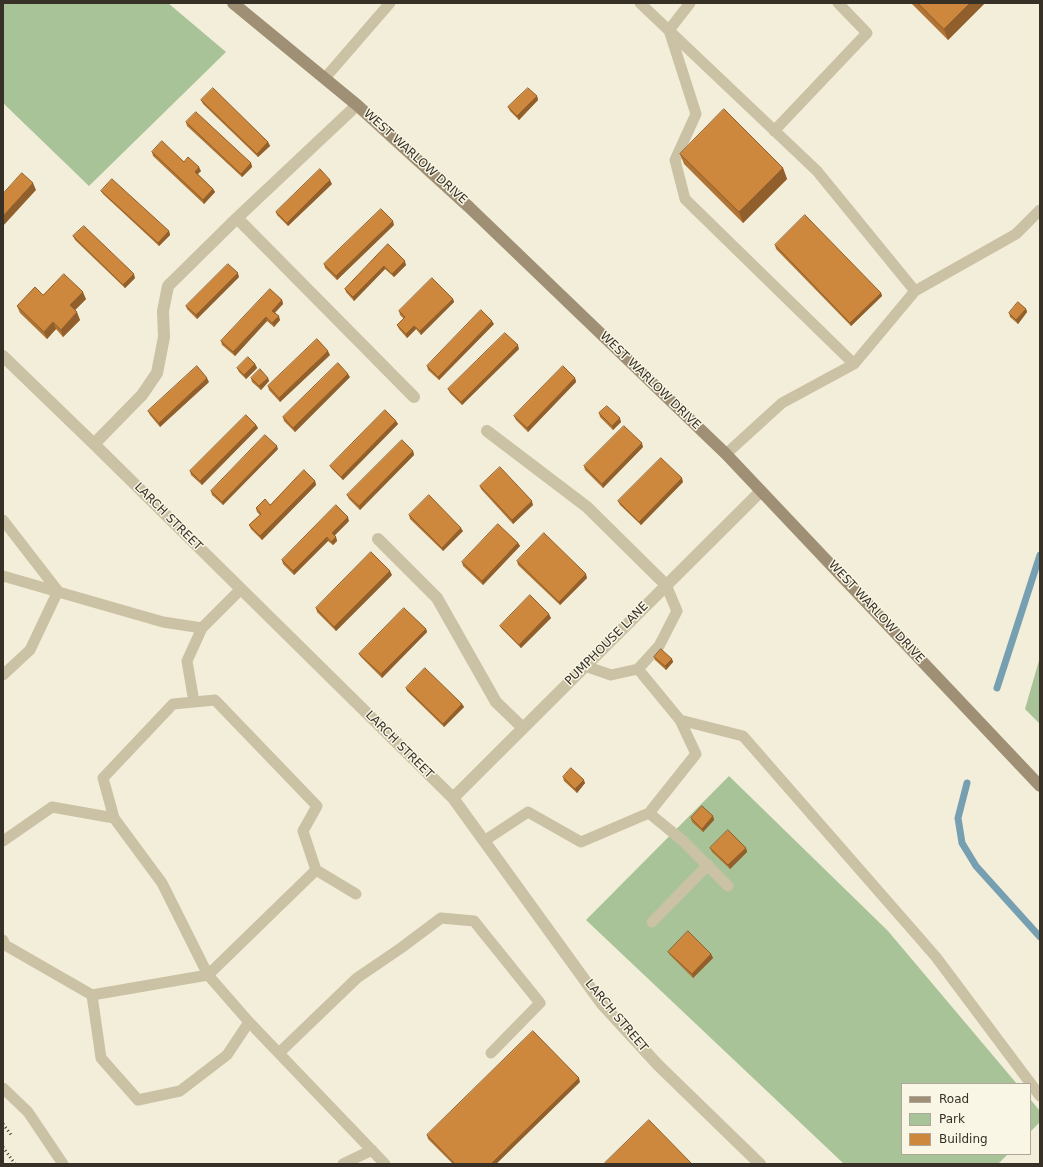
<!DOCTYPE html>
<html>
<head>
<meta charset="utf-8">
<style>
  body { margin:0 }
  #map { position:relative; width:1043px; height:1167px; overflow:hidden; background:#f3eed9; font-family:"DejaVu Sans",sans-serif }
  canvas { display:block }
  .frame { position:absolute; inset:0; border:4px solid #363026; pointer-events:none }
  .legend { position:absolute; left:901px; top:1083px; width:130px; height:72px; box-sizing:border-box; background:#faf6e5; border:1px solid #aca799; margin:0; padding:5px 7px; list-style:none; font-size:12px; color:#363026 }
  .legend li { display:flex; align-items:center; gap:8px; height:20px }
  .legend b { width:20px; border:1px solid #aca799 }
</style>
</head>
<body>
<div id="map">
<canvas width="1043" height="1167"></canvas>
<div class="frame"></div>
<ul class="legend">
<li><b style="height:5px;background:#9f9075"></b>Road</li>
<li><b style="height:11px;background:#a9c398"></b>Park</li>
<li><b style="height:11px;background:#cd883d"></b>Building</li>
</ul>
</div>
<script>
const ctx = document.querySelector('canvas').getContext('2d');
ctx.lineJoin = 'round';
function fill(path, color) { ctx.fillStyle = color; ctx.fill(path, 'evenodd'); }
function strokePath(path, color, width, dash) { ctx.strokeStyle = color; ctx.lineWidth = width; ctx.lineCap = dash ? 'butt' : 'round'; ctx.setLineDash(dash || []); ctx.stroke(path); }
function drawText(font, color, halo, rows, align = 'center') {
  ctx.font = font + ' "DejaVu Sans",sans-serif'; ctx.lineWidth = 3; ctx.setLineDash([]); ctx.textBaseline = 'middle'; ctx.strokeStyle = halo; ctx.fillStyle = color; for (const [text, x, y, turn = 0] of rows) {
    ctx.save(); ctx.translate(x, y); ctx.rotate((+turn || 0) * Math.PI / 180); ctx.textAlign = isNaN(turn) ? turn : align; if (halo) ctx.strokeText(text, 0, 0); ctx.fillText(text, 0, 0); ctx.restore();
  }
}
const green = new Path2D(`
  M3,3H168L226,52L89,186L3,103Z
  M1040,657V724L1025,709Z
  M729,776L888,931L1017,1084H902V1154H1008L998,1164H844L586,920Z
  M1030,1099L1040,1111V1122L1030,1132Z`);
const stream = new Path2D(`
  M997,688L1040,555
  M967,783L958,818L962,843L976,866L1040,937`);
const lane = new Path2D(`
  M640,3L817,171L915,291L854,364L782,403L726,454
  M690,3L669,30L696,114L675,160L685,199L854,364
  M325,78L390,3
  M774,131L867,33L838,3
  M915,291L1016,234L1040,210
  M3,520L58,591L30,650L3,675
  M3,576L163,622L202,628L241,589
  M585,666L611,675L638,669L659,646L677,611L666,585
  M194,702L187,661L202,628
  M680,720L743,736L936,957L1040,1096
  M649,813L683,841L728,886
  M3,841L52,807L114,818
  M484,841L528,812L581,842L649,813L696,754L680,720L638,669
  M356,894L316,870L303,831L317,806L215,700L173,704L103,778L114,818L162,883L208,975L249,1022L385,1164
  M652,922L708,865
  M3,940L5,945L92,995L208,975L316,870
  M92,995L101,1058L138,1100L180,1091L227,1055L249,1022
  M279,1053L357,978L401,948L441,918L474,921L540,1003L491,1053
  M3,1088L28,1112L63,1164
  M343,1164L372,1150`);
const street = new Path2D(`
  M237,218L414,397
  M3,356L94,444L453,798L602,1004L658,1065L760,1164
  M487,431L587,507L666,585
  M94,444L142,395L157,373L164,337L163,311L168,286L237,218L357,105
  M378,539L437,598L496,702L523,728
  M453,798L761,491`);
const secondary = new Path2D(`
  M233,3L357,105L469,207L726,454L761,491L1040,786`);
const rail = new Path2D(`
  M3,1124L12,1136
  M3,1147L15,1164`);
const wall = new Path2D(`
  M911,3H985L948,40Z
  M537,96L538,100L519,120L510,111L508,107Z
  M201,100L268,142L270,146L258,157L203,104Z
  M186,122L251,163L252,167L242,177L187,126Z
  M152,152L184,162L201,171L198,174L213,189L215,192L204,204L153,156Z
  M680,154L783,168L787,179L743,223L684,164Z
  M332,184L288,226L277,215L276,212Z
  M101,191L169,231L170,235L159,246L103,194Z
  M394,225L337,280L325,268L324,264Z
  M73,236L135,278L125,288L75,240Z
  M388,244L406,265L394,277L385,269L354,301L346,292L345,289Z
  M775,245L881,293L882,296L851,326L776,249Z
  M239,277L197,319L187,309L186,306Z
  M43,295L86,299L75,310L80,320L63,337L56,329L47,339L20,313L17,306Z
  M453,299L454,302L421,335L416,329L407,338L399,329L397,325L404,319L400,315L399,311Z
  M282,300L283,304L275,313L280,320L274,327L267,321L235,356L222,345L221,341Z
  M1026,309L1027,312L1018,324L1010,317L1009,313Z
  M494,324L439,380L428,370L427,366Z
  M519,349L462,405L450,393L448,389Z
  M330,355L280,402L269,390L268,386Z
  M255,364L257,368L246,379L239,372L237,368Z
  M350,377L295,432L284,421L283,417Z
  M251,378H268L269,381L261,390L252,382Z
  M575,378L576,382L528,432L516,420L514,416Z
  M209,382L160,427L150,415L148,411Z
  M599,413L621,422L613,430L600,417Z
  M396,421L398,424L343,480L332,469L330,466Z
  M256,425L258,428L202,485L191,475L190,471Z
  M643,447L603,488L585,470L584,466Z
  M278,449L223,505L212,495L211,491Z
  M413,451L414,455L360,510L349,499L347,495Z
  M315,481L316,485L262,540L251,529L249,525L260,515L257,512L256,508L270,505Z
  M683,482L641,525L620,505L618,501Z
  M480,486L533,505L513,524L481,489Z
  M409,515L463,531L443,551L410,519Z
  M349,521L335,535L336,537L337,541L333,545L328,541L294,575L283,564L282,560Z
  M518,543L520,546L483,585L463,566L462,562Z
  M517,561L587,578L560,605L518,565Z
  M392,575L336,631L317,612L316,608Z
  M551,618L521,648L502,629L500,626Z
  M426,629L427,632L382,678L361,657L359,654Z
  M654,657L672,659L673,662L666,670L655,660Z
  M406,688L462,704L464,707L444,727L407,691Z
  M563,777L585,783L577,793L564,781Z
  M713,816L714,820L703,832L692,822L691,818Z
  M710,848H746L747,852L730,869L712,852Z
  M668,952L711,954L713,958L693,978L670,955Z
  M580,1082L496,1164H453L428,1139L427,1135Z`);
const shadedWall = new Path2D(`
  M970,3H985L948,40L944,29Z
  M537,96L538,100L519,120L517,116Z
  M268,142L270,146L258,157L257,154Z
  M251,163L252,167L242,177L241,174Z
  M199,167L201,171L196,175L195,172Z
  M783,168L787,179L743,223L739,212Z
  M330,180L332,184L288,226L287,223Z
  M33,183L36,190L3,226V216Z
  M213,189L215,192L204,204L203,200Z
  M393,221L394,225L337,280L336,276Z
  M169,231L170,235L159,246L158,243Z
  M405,261L406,265L394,277L392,274Z
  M384,266L385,269L354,301L353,297Z
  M238,273L239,277L197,319L196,315Z
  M134,274L135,278L125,288L123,285Z
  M83,292L86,299L72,313L70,305Z
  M881,293L882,296L851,326L850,323Z
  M453,299L454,302L421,335L420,331Z
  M282,300L283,304L273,314L272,311Z
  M1026,309L1027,312L1018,324L1016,320Z
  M77,312L80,320L63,337L61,330Z
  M279,316L280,320L274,327L272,323Z
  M266,317L267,321L235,356L233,352Z
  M492,321L494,324L439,380L438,377Z
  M53,322L56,329L47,339L44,332Z
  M414,326L416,329L407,338L406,334Z
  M518,345L519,349L462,405L461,402Z
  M328,351L330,355L280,402L279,398Z
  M255,364L257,368L246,379L244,375Z
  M348,374L350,377L295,432L293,428Z
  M207,378L209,382L160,427L159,423Z
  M268,378L269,381L261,390L259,386Z
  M575,378L576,382L528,432L527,428Z
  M620,418L621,422L613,430L612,426Z
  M396,421L398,424L343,480L341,477Z
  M256,425L258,428L202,485L200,481Z
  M642,443L643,447L603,488L602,484Z
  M277,446L278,449L223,505L222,502Z
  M413,451L414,455L360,510L359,506Z
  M682,478L683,482L641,525L639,522Z
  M315,481L316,485L262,540L260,536Z
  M532,501L533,505L513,524L512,520Z
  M348,517L349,521L333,537L332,533Z
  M461,528L463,531L443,551L442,548Z
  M327,537L328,541L294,575L293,571Z
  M336,537L337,541L333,545L331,542Z
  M518,543L520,546L483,585L482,581Z
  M390,571L392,575L336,631L334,627Z
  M586,574L587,578L560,605L559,602Z
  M549,614L551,618L521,648L519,645Z
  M426,629L427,632L382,678L381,674Z
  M672,659L673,662L666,670L665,666Z
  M462,704L464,707L444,727L443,724Z
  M584,780L585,783L577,793L575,789Z
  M713,816L714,820L703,832L702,829Z
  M746,848L747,852L730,869L728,865Z
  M711,954L713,958L693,978L692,974Z
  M579,1078L580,1082L496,1164H491Z`);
const building = new Path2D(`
  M918,3H970L944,29Z
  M213,88L268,142L257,154L201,100Z
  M528,88L537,96L517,116L508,107Z
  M724,109L783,168L739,212L680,154Z
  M196,112L251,163L241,174L186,122Z
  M162,141L184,162L188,157L199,167L195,172L213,189L203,200L152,152Z
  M320,169L330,180L287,223L276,212Z
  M22,173L33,183L3,216V194Z
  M112,179L169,231L158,243L101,191Z
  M381,209L393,221L336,276L324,264Z
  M805,215L881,293L850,323L775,245Z
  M84,226L134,274L123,285L73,236Z
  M388,244L405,261L392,274L384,266L353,297L345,289Z
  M228,264L238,273L196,315L186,306Z
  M64,274L83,292L70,305L77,312L61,330L53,322L44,332L17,306L35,287L43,295Z
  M432,278L453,299L420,331L414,326L406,334L397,325L405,317L399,311Z
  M270,289L282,300L272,311L279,316L272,323L266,317L233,352L221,341Z
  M1018,302L1026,309L1016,320L1009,313Z
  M481,310L492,321L438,377L427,366Z
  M505,333L518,345L461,402L448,389Z
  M317,339L328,351L279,398L268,386Z
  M248,357L255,364L244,375L237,368Z
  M338,363L348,374L293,428L283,417Z
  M197,366L207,378L159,423L148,411Z
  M563,366L575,378L527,428L514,416Z
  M260,369L268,378L259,386L251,378Z
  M607,406L620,418L612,426L599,413Z
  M385,410L396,421L341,477L330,466Z
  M246,415L256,425L200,481L190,471Z
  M624,426L642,443L602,484L584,466Z
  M265,435L277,446L222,502L211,491Z
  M402,440L413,451L359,506L347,495Z
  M661,458L682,478L639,522L618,501Z
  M500,467L532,501L512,520L480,486Z
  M304,470L315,481L260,536L249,525L261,514L256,508L265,499L270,505Z
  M429,495L461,528L442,548L409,515Z
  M336,505L348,517L332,533L336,537L331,542L327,537L293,571L282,560Z
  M498,524L518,543L482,581L462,562Z
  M544,533L586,574L559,602L517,561Z
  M371,552L390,571L334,627L316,608Z
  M530,595L549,614L519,645L500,626Z
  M404,608L426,629L381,674L359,654Z
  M661,649L672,659L665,666L654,657Z
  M425,668L462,704L443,724L406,688Z
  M571,768L584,780L575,789L563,777Z
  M702,806L713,816L702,829L691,818Z
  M728,830L746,848L728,865L710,848Z
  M688,931L711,954L692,974L668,952Z
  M533,1031L579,1078L491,1164H455L427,1135Z
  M649,1120L692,1164H606L605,1163Z`);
const streetNames = [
  ["WEST WARLOW DRIVE",415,157,42],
  ["WEST WARLOW DRIVE",650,381,44],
  ["LARCH STREET",168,517,45],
  ["WEST WARLOW DRIVE",876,612,47],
  ["PUMPHOUSE LANE",607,644,-45],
  ["LARCH STREET",399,745,45],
  ["LARCH STREET",616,1016,50]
];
fill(green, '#a9c398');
strokePath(stream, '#769fb1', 7);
strokePath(lane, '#cbc1a4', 11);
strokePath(street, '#cbc1a4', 12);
strokePath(secondary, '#9f9075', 12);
strokePath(rail, '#363026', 3, [1, 3]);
fill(wall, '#b07534');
fill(shadedWall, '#905f2b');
fill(building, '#cd883d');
strokePath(building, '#905f2b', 1);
drawText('12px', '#363026', '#faf6e5', streetNames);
</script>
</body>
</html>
